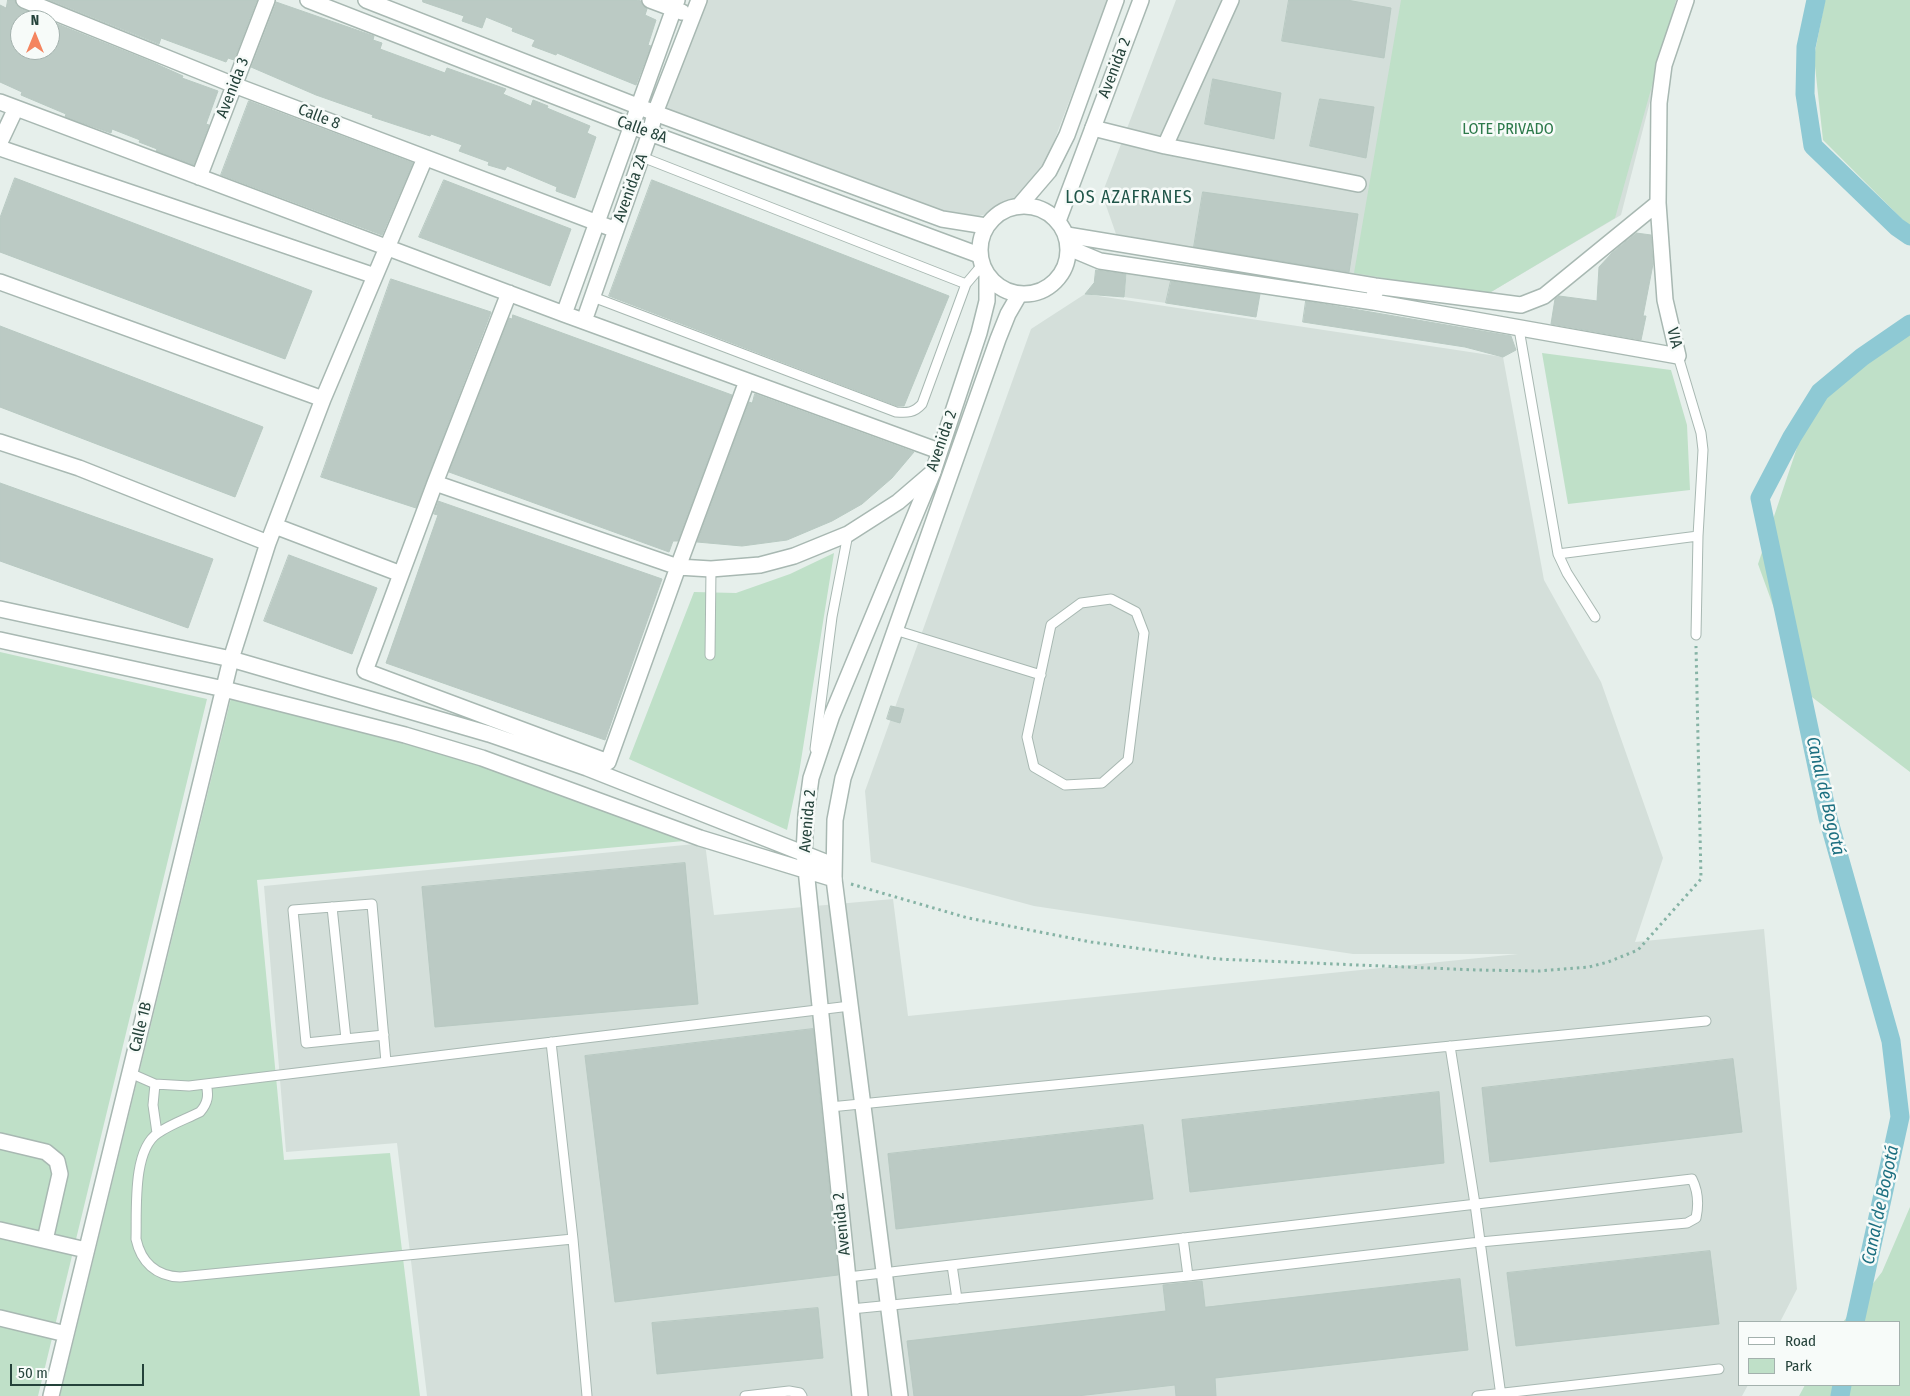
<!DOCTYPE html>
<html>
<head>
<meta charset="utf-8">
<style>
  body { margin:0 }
  #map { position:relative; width:1910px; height:1396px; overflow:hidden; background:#e6efeb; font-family:"Fira Sans Condensed",sans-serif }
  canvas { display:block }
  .legend { position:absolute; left:1738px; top:1321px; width:162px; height:65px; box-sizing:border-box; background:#f7fbf9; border:1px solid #a3b1ad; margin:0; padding:6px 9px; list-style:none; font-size:15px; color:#24423a }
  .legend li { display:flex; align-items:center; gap:10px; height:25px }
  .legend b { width:25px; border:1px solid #a3b1ad }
  .north { position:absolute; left:10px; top:10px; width:50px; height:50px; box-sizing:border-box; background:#f7fbf9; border:1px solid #a3b1ad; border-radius:50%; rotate:0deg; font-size:14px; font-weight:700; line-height:20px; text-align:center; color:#24423a }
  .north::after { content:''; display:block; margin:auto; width:18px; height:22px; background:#f4845f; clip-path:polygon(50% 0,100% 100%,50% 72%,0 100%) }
  .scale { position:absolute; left:10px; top:1364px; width:134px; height:22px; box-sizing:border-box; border:2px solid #24423a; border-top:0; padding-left:6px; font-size:15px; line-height:18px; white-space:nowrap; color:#24423a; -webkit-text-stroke:4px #f7fbf9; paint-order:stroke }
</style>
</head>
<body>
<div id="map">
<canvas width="1910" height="1396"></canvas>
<ul class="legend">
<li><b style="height:6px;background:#fff"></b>Road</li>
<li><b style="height:14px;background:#bfe0c8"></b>Park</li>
</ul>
<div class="north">N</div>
<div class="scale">50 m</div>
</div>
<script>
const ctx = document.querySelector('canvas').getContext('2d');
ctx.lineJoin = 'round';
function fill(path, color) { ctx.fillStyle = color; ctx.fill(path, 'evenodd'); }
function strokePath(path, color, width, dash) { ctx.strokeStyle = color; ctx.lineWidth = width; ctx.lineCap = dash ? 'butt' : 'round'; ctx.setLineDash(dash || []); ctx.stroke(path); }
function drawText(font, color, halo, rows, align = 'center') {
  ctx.font = font + ' "Fira Sans Condensed",sans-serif'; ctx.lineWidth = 5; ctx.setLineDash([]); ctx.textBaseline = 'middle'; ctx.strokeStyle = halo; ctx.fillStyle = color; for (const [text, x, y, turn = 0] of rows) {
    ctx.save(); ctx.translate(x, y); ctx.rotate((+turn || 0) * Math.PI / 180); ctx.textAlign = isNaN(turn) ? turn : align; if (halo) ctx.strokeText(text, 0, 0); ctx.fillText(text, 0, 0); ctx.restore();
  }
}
const built = new Path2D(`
  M704,0H1108L1046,162L1009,208L979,216L944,213L662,108Z
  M1176,0H1676L1621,215L1486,295L1296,267L1116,234L1102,194Z
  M1127,270L1172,276L1166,303L1124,297Z
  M1085,294L1503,357L1544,580L1601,682L1663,858L1635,942L1764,929L1797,1289L1780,1322H1739V1385H1748L1742,1396H427L397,1143L286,1152L264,886L705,843L714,915L893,899L908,1016L1518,954H1353L1034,906L871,862L865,791L1031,329Z`);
const green = new Path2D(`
  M1401,0H1676L1615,218L1486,295L1354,273Z
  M1825,0H1910V227L1823,140L1814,57Z
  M1910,327V772L1804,691L1758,564L1811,406Z
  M1542,353L1671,370L1687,425L1690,490L1568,504Z
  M834,553L799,773L787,830L629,759L694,592L736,593L790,574Z
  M0,652L207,699L38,1396H0Z
  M231,698L437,748L684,841L257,880L284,1160L390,1153L420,1396H60Z
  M1910,1207V1396H1799L1805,1385H1899V1322H1843L1882,1272Z`);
const canal = new Path2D(`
  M1816,0L1806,47L1805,94L1813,146L1897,227L1910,236
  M1855,1322L1900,1117L1891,1041L1828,818L1760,498L1792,437L1820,392L1862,357L1910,324
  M1840,1396L1842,1385`);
const building = new Path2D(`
  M8,0H15L16,5L20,8L48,20H20V50H50V21L152,62L183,76L182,78L218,91L206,124L209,125L194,165L156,151L157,149L139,142L140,140L112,129L111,133L65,117L66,114L21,95L22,92L0,82V5L6,8Z
  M49,0H257L234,60L228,58L226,62L161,38L159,44Z
  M423,0H637L641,1L647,9L645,15L656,20L648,45L651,46L636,85L557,53L556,55L532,46L535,40L512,31L513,28L486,17L482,28L462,21L464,16L423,2Z
  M1289,0H1347L1391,8L1384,58L1282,41Z
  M276,2L374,36L373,40L382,43L380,49L445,73L447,68L478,79L506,89L503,94L531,106L533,100L548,106L547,108L590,126L587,133L596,137L575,198L556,191L557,187L507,166L505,170L488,165L489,162L459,151L462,145L431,134L430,136L372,117L373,115L316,95L251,67Z
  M1213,79L1281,93L1274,139L1205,124Z
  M1320,99L1374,107L1366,158L1310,146Z
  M249,101L413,163L382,235L221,175Z
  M15,178L312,291L285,359L0,252V218Z
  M444,180L571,229L550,286L419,237Z
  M652,180L949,296L904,406H897L609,296Z
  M1203,192L1358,214L1349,272L1194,247Z
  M1636,233L1651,235L1653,264L1643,316H1646L1641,340L1551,324L1555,299L1559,296L1597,301L1599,267L1612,253Z
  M1096,270L1126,274L1124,297L1085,294L1094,283Z
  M391,279L491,312L416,508L321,477Z
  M1171,281L1260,294L1256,317L1166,303Z
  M1306,301L1511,336L1516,350L1503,357L1465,347L1303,322Z
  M513,315L732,395L678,541H673L669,552L449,472L509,318L512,319Z
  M0,326L263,427L235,497L0,407Z
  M755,394L914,452L892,478L862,504L832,521L787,540L742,546L697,542L749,402L752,403Z
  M0,483L213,559L188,628L0,561Z
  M438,501L662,579L605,740L386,663L438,515L434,514Z
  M289,555L377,588L352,654L264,621Z
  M891,706L904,709L900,723L887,719Z
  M685,863L698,1004L435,1027L422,887Z
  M813,1029L838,1275L615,1302L585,1056Z
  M1733,1059L1742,1132L1490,1162L1482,1088Z
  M1439,1092L1444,1163L1190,1192L1182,1120Z
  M1143,1125L1153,1199L896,1229L888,1154Z
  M1710,1251L1719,1324L1516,1346L1507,1273Z
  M1460,1279L1468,1350L1215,1378L1216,1396H1176L1175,1385L1077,1396H914L907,1341L1166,1311L1163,1285L1202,1281L1205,1307Z
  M818,1308L823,1358L657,1374L652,1323Z`);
const path = new Path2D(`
  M851,884L968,918L1091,942L1217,959L1476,970L1539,971L1589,967L1608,962L1638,950L1701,879L1696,646`);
const service = new Path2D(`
  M966,284L982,265
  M593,297L896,412C907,413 914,413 922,404L966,284L642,157
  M1519,329L1558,554L1567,573L1595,617
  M1678,356L1701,433L1703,450L1698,536L1696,635
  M1558,554L1698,536
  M1111,599L1136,612L1144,633L1128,760L1102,783L1065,785L1034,767L1027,737L1051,625L1081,603Z
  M895,630L1041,675
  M710,655L711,569
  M815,749L832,617L848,534
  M332,907L346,1039
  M384,1035L306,1043L293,910L372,904L386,1062
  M551,1042L573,1239L587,1396
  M1450,1046L1475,1204L1501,1396
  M130,1073L155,1084L189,1086L850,1006
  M155,1084L153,1105L157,1133
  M206,1084C209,1095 208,1103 200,1112C186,1119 171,1124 158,1133C132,1150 137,1211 136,1239C141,1262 156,1276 180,1277L573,1239
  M830,1107L1706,1021
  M1183,1238L1188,1276
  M952,1265L957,1299
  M848,1277L1692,1179C1698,1191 1699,1204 1696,1218L1687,1223L1480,1242L1188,1276L851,1309
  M745,1396L789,1391L800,1393L802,1396
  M1477,1396L1719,1369`);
const minor = new Path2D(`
  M24,0L234,85L616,230
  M308,0L631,126L979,255
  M366,0L655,113L942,219L986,226
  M650,0L682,12
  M0,102L564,314L939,451
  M1093,128L1165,146L1358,184
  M0,142L16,108
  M1165,146L1231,0
  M0,148L375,276
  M199,177L267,0
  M1067,235L1375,286L1521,305L1544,296L1658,203
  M1069,248L1100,261L1374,302
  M0,282L323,399
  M1375,286L1374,302L1678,356L1665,300L1658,203L1659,103L1664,65L1686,0
  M509,293L435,483L365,671L608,762L678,567L747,381
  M564,314L677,0
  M584,321L650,133L655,113L699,0
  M0,442L79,468L268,543
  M435,483L678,567L711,569L760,565L794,556L848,534L898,502L933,472
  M275,526L401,574
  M0,609L231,659L489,734L587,768L833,865
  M0,640L224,689L405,735L482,758L700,838L834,879L900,1396
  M806,869L860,1396
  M0,1141L46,1152L57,1161L60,1174L45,1240
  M0,1230L86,1250
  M0,1318L66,1334
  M51,1396L231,659L268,543L323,399L425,158`);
const tertiary = new Path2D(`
  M980 250a44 44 0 1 1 88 0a44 44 0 1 1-88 0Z
  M1019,206L1049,171L1067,135L1116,0
  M1058,221L1141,0
  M806,869L804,854L806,815L811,778L832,715L933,472L979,333L987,301V276
  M834,879L835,820L843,778L998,339L1008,314L1019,295`);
const streetNames = [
  ["Avenida 2",1115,68,-69],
  ["Avenida 3",233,88,-69],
  ["Calle 8",319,117,21],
  ["Calle 8A",642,130,20],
  ["Avenida 2A",631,188,-70],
  ["VIA",1674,338,76],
  ["Avenida 2",942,441,-71],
  ["Avenida 2",808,821,-85],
  ["Calle 1B",141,1027,-76],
  ["Avenida 2",842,1224,-96]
];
const parkNames = [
  ["LOTE PRIVADO",1508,130]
];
const neighbourhoodNames = [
  ["LOS AZAFRANES",1129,198]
];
const waterNames = [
  ["Canal de Bogotá",1825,796,77],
  ["Canal de Bogotá",1881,1205,-78]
];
fill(built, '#d4dfda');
fill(green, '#bfe0c8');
strokePath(canal, '#8ec9d4', 19);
fill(building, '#bbcac4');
strokePath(building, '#b8c9c2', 1);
strokePath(service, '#a8b8b2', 11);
strokePath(minor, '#a8b8b2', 18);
strokePath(tertiary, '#a8b8b2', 18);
strokePath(path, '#86b3a5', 3, [2.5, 4]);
strokePath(service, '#fff', 9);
strokePath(minor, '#fff', 15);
strokePath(tertiary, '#fff', 15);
drawText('16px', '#24423a', '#f7fbf9', streetNames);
drawText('16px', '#2d7a4b', '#f7fbf9', parkNames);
ctx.letterSpacing = '1px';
drawText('18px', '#1f5548', '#f7fbf9', neighbourhoodNames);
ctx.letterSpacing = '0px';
drawText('italic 18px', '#1c6f80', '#f7fbf9', waterNames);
</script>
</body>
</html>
